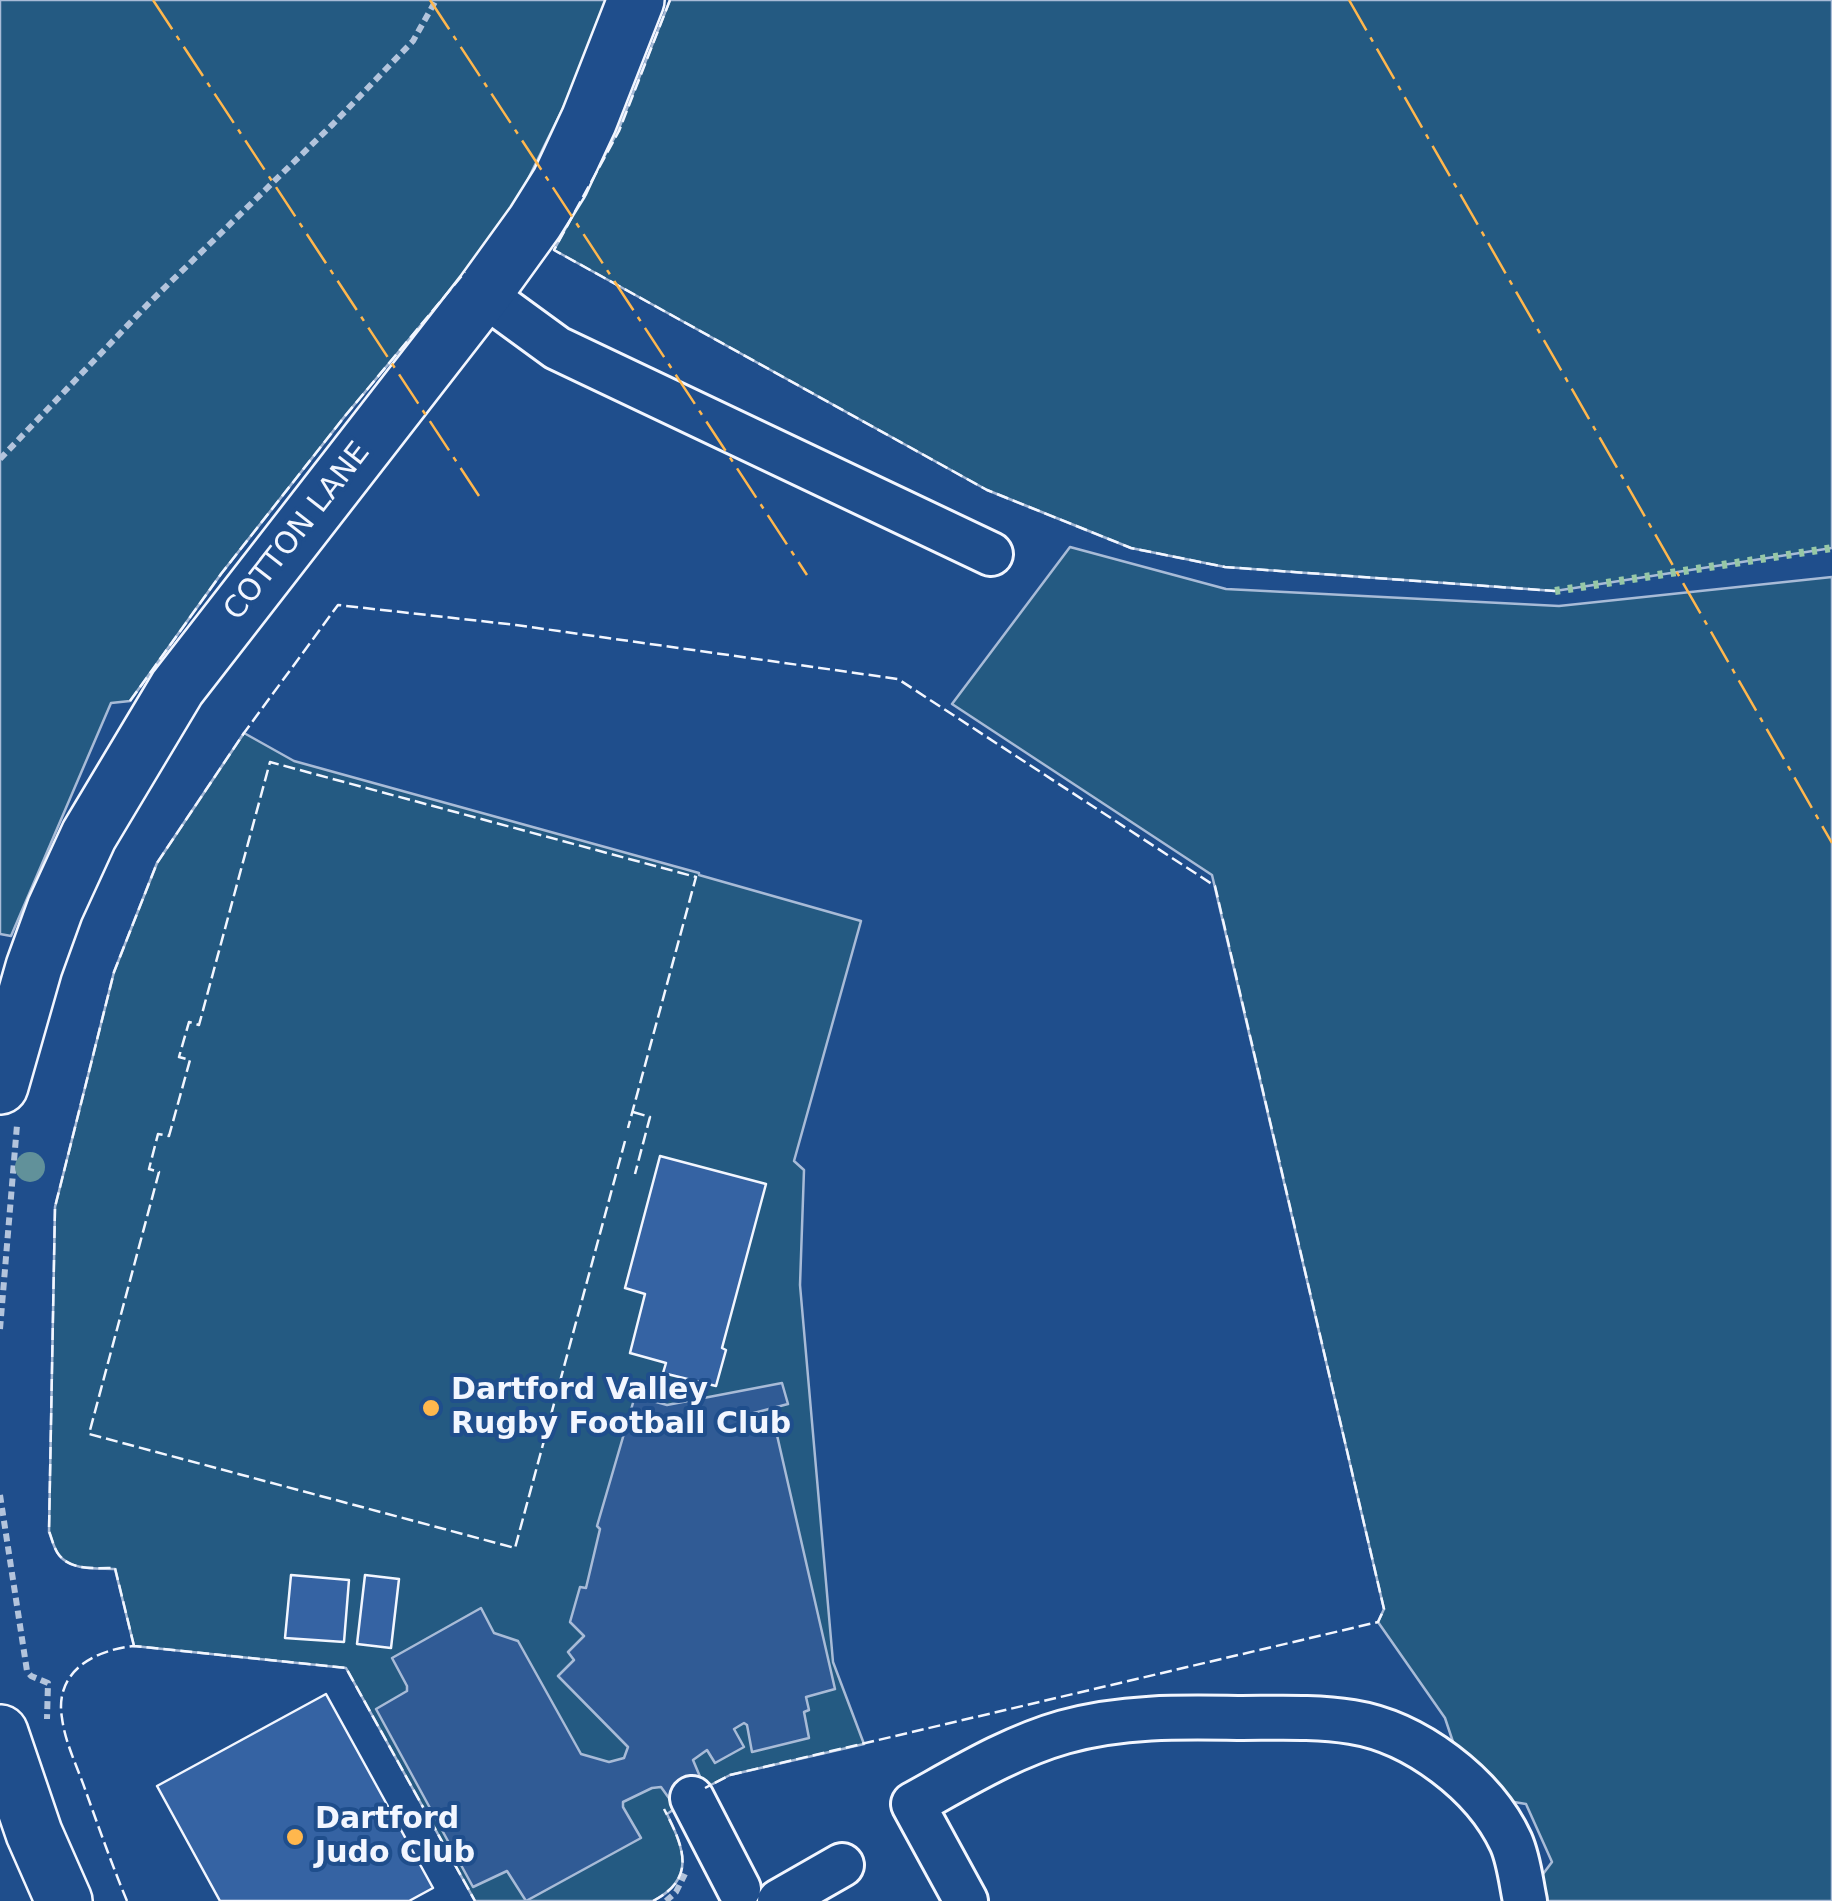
<!DOCTYPE html>
<html>
<head>
<meta charset="utf-8">
<style>
  body { margin:0 }
  canvas { display:block; background:#1f4e8c }
</style>
</head>
<body>
<canvas width="1832" height="1901"></canvas>
<script>
const ctx = document.querySelector('canvas').getContext('2d');
ctx.lineJoin = 'round';
function fill(path, color) { ctx.fillStyle = color; ctx.fill(path, 'evenodd'); }
function strokePath(path, color, width, dash) { ctx.strokeStyle = color; ctx.lineWidth = width; ctx.lineCap = dash ? 'butt' : 'round'; ctx.setLineDash(dash || []); ctx.stroke(path); }
function drawText(font, color, halo, rows, align = 'center') {
  ctx.font = font + ' "DejaVu Sans",sans-serif'; ctx.lineWidth = 8; ctx.setLineDash([]); ctx.textBaseline = 'middle'; ctx.strokeStyle = halo; ctx.fillStyle = color; for (const [text, x, y, turn = 0] of rows) {
    ctx.save(); ctx.translate(x, y); ctx.rotate((+turn || 0) * Math.PI / 180); ctx.textAlign = isNaN(turn) ? turn : align; if (halo) ctx.strokeText(text, 0, 0); ctx.fillText(text, 0, 0); ctx.restore();
  }
}
const green = new Path2D(`
  M0,0H611L591,51L507,222L345,416L221,574L130,701L111,703L11,936L0,934Z
  M670,0H1832V548L1555,591L1225,567L1131,548L987,490L554,250L618,131Z
  M1070,547L1226,589L1559,606L1832,577V1901H1545L1537,1882L1552,1862L1526,1804L1502,1800L1456,1751L1445,1718L1378,1622L1384,1609L1212,875L952,704Z
  M244,733L294,761L699,873V875L861,921L794,1161L804,1170L800,1285L833,1662L864,1744L730,1775L705,1788L667,1814C684,1849 696,1879 653,1901H475L346,1668L134,1646L115,1569C98,1568 71,1571 59,1555C54,1549 52,1539 49,1532L55,1207L114,972L157,863Z`);
const parking = new Path2D(`
  M782,1383L788,1404L750,1414L744,1421L746,1428L774,1422L835,1689L806,1697L809,1710L804,1712L809,1738L752,1752L747,1725L744,1723L734,1729L744,1747L715,1763L707,1750L693,1760L706,1791L676,1808L661,1787L652,1788L623,1802V1807L641,1838L526,1901L507,1871L473,1887L376,1709L407,1691V1686L392,1658L481,1608L494,1633L518,1641L581,1754L609,1762L624,1758L628,1747L558,1676L574,1660L568,1652L584,1636L570,1622L580,1587L586,1588L600,1529L597,1526L635,1396L667,1405Z`);
const building = new Path2D(`
  M660,1156L766,1184L722,1348L726,1350L716,1386L663,1373L666,1363L630,1353L645,1294L625,1288Z
  M291,1575L349,1580L344,1642L285,1638Z
  M365,1575L399,1579L391,1648L357,1644Z
  M326,1694L433,1888L409,1901H220L157,1786Z`);
const path = new Path2D(`
  M0,459L150,302L333,124L413,41L436,0
  M0,1329L17,1125
  M0,1495L27,1671L31,1676L48,1683L47,1719
  M666,1901L676,1892L685,1874`);
const minor = new Path2D(`
  M483,294L557,348L991,554
  M692,1798L739,1889
  M779,1901L842,1865
  M966,1901L913,1804C962,1777 1011,1747 1064,1732C1122,1716 1179,1717 1238,1718C1276,1718 1315,1716 1352,1722C1415,1732 1484,1784 1511,1842C1519,1860 1521,1882 1525,1901`);
const major = new Path2D(`
  M0,1086L34,967L55,909L89,835L177,688L483,294L535,222L560,182L589,120L636,0
  M0,1733L34,1833L64,1901`);
const hedge = new Path2D(`
  M1555,591L1832,548`);
const fence = new Path2D(`
  M670,0L619,131L554,250L987,490L1131,548L1225,567L1555,591
  M130,701L221,574L345,416L465,272
  M633,1112L650,1117L635,1174
  M625,1141L515,1548L89,1434L159,1172L149,1169L158,1134L169,1136L190,1060L179,1057L189,1022L199,1025L270,762L696,877L628,1128
  M134,1646L115,1568C98,1568 71,1571 59,1555C54,1549 52,1539 49,1531L55,1207L114,972L157,863L244,733L338,605L516,625L898,679L1215,886L1384,1609L1378,1622L730,1775L705,1788
  M127,1901C112,1865 99,1828 86,1792C78,1768 65,1743 62,1718C54,1671 95,1650 134,1646L346,1668L475,1901
  M653,1901C698,1878 683,1845 664,1809`);
const power = new Path2D(`
  M153,0L479,496
  M430,0L807,575
  M1349,0L1832,843`);
const trees = [
  [30,1167]
];
const markers = [
  [431,1408,10,"#ffb74d"],
  [295,1837,10,"#ffb74d"]
];
const streetNames = [
  ["COTTON LANE",298,532,-52]
];
const poiNames = [
  ["Dartford Valley",451,1391],
  ["Rugby Football Club",451,1425],
  ["Dartford",315,1820],
  ["Judo Club",315,1854]
];
fill(green, '#245a82');
strokePath(green, '#a8bbd7', 2.5);
fill(parking, '#305b95');
strokePath(parking, '#a8bbd7', 2.5);
fill(building, '#3563a3');
strokePath(building, '#f2f6ff', 2.5);
strokePath(minor, '#f2f6ff', 48);
strokePath(major, '#f2f6ff', 60);
strokePath(path, '#b3c4dc', 6, [8, 5]);
strokePath(minor, '#1f4e8c', 42);
strokePath(major, '#1f4e8c', 55);
strokePath(hedge, '#97c8a6', 8, [5, 8]);
strokePath(fence, '#f2f6ff', 2.5, [12, 5]);
strokePath(power, '#ffb74d', 2.5, [35, 8, 5, 8]);
ctx.fillStyle = '#61919a';
for (const [x, y] of trees) { ctx.beginPath(); ctx.arc(x, y, 15, 0, 2 * Math.PI); ctx.fill(); }
for (const [x, y, r, color] of markers) { const dot = new Path2D(); dot.arc(x, y, r, 0, 2 * Math.PI); ctx.fillStyle = color; ctx.fill(dot); strokePath(dot, '#1f4e8c', 4); }
drawText('30px', '#f2f6ff', '#1f4e8c', streetNames);
drawText('bold 30px', '#f2f6ff', '#1f4e8c', poiNames, 'left');
</script>
</body>
</html>
